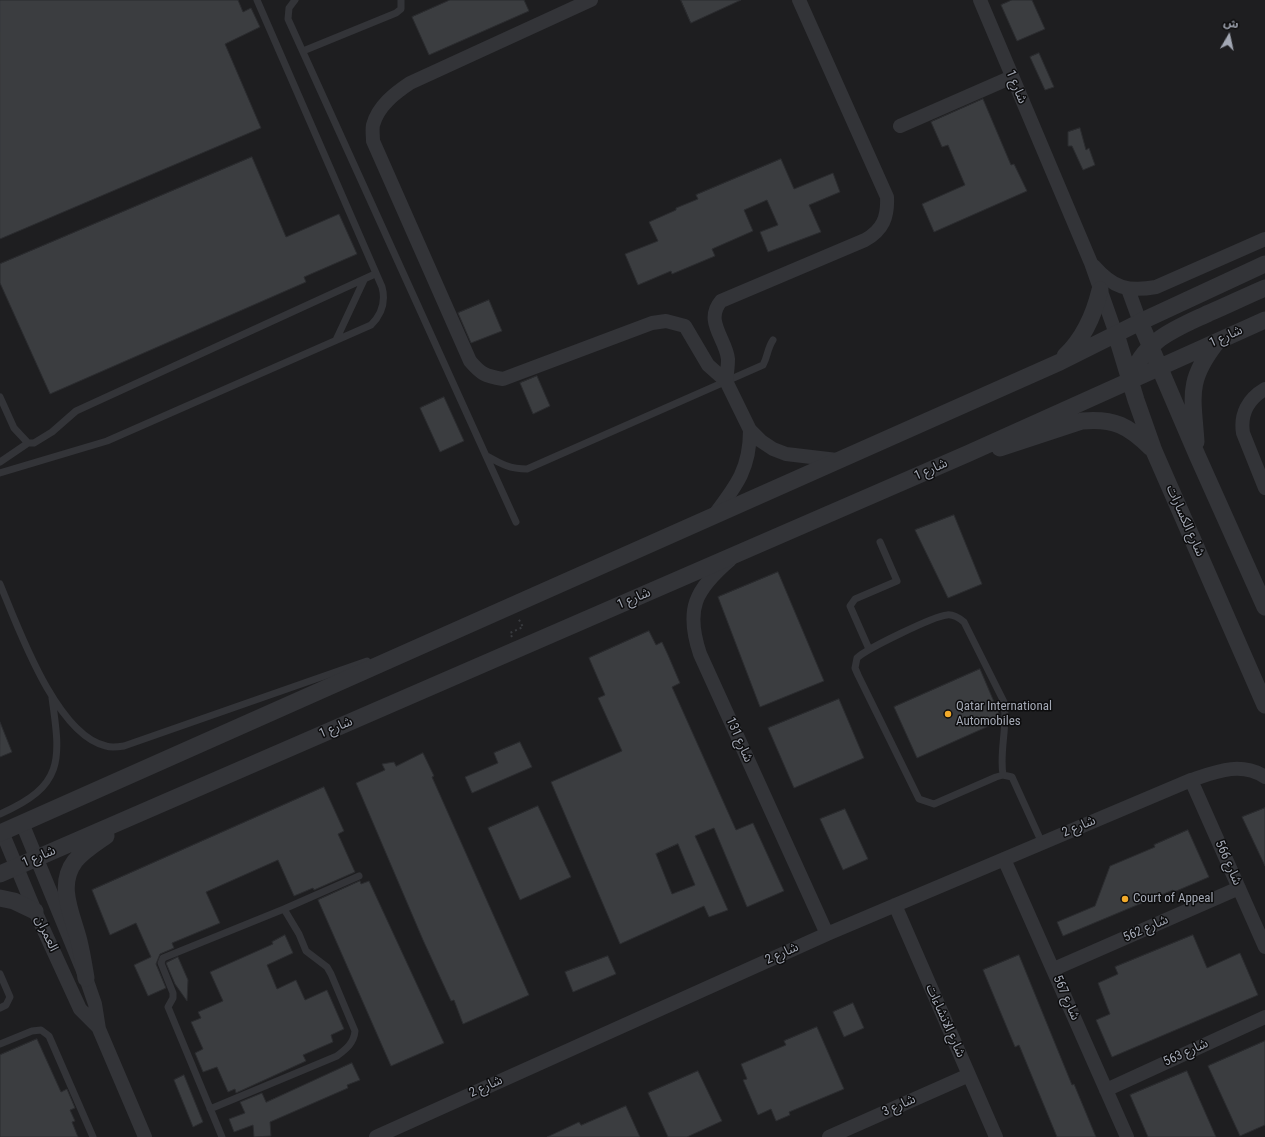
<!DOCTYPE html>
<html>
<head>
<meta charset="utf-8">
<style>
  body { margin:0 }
  #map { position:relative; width:1265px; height:1137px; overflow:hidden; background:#111213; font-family:"Roboto Condensed","Noto Sans Arabic",sans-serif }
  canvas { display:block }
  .north { position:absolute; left:1209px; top:16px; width:40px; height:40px; -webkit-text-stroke:3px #0d0d0e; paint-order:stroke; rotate:9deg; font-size:11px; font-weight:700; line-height:16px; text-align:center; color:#a3a8b4 }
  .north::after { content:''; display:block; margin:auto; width:14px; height:18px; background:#a3a8b4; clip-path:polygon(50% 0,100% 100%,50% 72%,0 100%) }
</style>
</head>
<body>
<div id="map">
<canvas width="1265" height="1137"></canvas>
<div class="north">ش</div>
</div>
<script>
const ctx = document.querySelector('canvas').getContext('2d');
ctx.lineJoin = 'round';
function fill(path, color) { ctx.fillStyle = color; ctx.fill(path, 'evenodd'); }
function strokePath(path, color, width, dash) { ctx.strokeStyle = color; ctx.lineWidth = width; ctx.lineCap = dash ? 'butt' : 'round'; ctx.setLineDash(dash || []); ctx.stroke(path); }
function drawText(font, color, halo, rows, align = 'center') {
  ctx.font = font + ' "Roboto Condensed","Noto Sans Arabic",sans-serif'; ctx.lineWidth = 3; ctx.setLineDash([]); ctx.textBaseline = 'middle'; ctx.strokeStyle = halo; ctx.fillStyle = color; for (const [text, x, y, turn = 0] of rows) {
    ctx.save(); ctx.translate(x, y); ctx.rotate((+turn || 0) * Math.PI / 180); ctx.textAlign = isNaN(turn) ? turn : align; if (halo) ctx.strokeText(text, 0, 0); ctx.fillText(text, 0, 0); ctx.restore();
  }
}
const built = new Path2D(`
  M0,0H1265V1137H0Z`);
const building = new Path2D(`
  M0,0H238L243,12L251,8L260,27L225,44L261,128L0,239Z
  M450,0H524L529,11L429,55L412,17Z
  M681,0H741L691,23Z
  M1012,0H1032L1045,29L1017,41L1001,5Z
  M1039,53L1054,87L1045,90L1030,57Z
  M983,99L1011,165L1014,164L1027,191L934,232L922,204L965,185L948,145L942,147L931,122Z
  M1080,128L1086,150L1089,148L1095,165L1083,170L1072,146H1068V132Z
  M252,157L286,237L339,214L357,254L304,277L306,282L50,394L0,283V264Z
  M781,159L794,189L833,173L840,192L809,205L821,232L768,252L760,232L778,225L767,200L744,210L753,231L712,249L715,256L672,274L671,271L638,285L625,254L658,241L649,222L676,210V208L698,199L696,195Z
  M489,300L502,331L471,343L458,313Z
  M537,376L550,406L533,414L520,383Z
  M444,397L464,441L440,452L420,408Z
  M954,515L982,584L948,598L915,530Z
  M778,572L824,681L760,707L718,597Z
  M649,631L656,645L662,642L668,655L680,683L672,687L736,830L753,823L784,891L747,907L714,828L695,836L728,910L709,917L704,906L620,944L551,782L622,751L598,698L605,695L589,658ZM678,844L695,885L672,894L656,854Z
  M980,669L1000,716V721L917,758L894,707Z
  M839,699L864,758L794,788L768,728Z
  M0,722L12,752L0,757Z
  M520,742L532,767L472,793L465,777L498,763L494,753Z
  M423,753L434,776L432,777L529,995L463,1024L454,1000L451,1001L423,940L356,783L385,770L382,764L394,762L396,766Z
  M324,787L344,831L338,834L355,872L314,890L313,888L294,896L278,860L206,892L220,923L172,943L174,948L160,954L156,964L166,988L148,996L134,965L151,957L136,923L110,935L92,890Z
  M538,806L571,877L520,900L488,828Z
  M1265,808V866L1242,817Z
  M845,809L868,859L843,870L820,819Z
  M1188,830L1209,877L1174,892L1173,890L1063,936L1057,922L1095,906L1110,866L1155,847L1154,845Z
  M360,881L361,884L369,881L444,1043L391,1066L318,900Z
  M285,935L293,953L267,965L277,989L296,980L305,1000L327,990L344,1029L331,1035L333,1042L303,1055L306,1061L236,1093L235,1089L228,1092L217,1067L203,1072L195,1053L203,1049L191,1022L201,1018L198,1012L223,1001L210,972L273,944L272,942Z
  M1193,935L1207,968L1240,953L1258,995L1112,1057L1096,1020L1110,1014L1098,983L1118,974L1115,967Z
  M1019,955L1072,1085L1074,1084L1096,1137H1057L1019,1045L1015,1047L983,970Z
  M608,956L616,974L573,992L565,972Z
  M178,957L188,980L187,1001L175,984L166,963Z
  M853,1003L864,1028L844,1037L833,1012Z
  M817,1027L844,1089L789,1112L790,1115L776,1121L771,1109L758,1115L743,1080L747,1079L741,1064L786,1045L784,1041Z
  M37,1039L61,1092L67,1089L75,1108L70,1110L75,1121L72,1122L78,1137H0V1055Z
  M1265,1041V1125L1240,1136L1208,1066Z
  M352,1063L360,1080L347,1085L348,1088L270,1122L271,1136L254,1137L253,1125L234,1132L229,1119L245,1113L240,1102L262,1093L266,1102Z
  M698,1071L722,1121L687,1137H668L648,1093Z
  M1187,1071L1216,1137H1148L1130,1095Z
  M184,1075L203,1122L193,1127L174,1080Z
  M626,1106L640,1137H547L579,1122L581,1125Z`);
const path = new Path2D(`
  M512,637L510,633L523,627L518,618`);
const service = new Path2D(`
  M295,0L289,8L288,19L516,522
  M303,51L396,13L401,9V0
  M336,340L364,280
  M0,397L14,428L28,443
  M487,456C501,464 510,469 527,469L763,365C768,356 767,349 773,340
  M0,462L28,443H34L52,432L76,411L375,274
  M0,473L107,441L371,325C382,314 386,302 382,287L257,0
  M0,584C18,627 56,735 106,746C111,748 118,747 124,746L367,661
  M869,649L850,606L855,599L897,581L880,542
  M1003,775C999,751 1008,726 1004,702L964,622C959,618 953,614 947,615C934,616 866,649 857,658L855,668L858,675L919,799L934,804L996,777L1003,775L1012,777L1042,843
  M0,814C64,786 61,761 52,698
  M284,909L359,876
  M0,974L10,997L6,1005L0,1008
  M0,1044L32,1031L41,1030L49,1036L93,1137
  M210,1109L337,1056C346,1049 354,1043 355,1031L331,974L327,967L306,951L299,934L284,909L163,958L161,963L173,993V998L168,1007L222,1137`);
const minor = new Path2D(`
  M591,0L410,83C395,93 378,106 373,125C372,130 373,136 373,141L470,361C481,374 485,376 503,379L652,323L666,321L685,326L708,365L726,381L750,430L761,441L773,449L786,454L837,460
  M980,0L1091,263L1116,334
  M900,126L1012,77
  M1094,266C1113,288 1128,292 1156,287L1265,239
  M1128,289L1140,322
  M726,381C727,374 728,366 728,359C726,339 704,321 721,301L865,240C883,230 888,217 887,197L799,0
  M1265,389C1248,399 1240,414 1243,433L1265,488
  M715,514C737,485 750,468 750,430
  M730,560C695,590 685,609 700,654L827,934
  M1191,780L1265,947
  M22,823L86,978L95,1004L99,1029L145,1137
  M2,832L35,911L80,1009L99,1028
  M1004,859L1127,1137
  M895,905L996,1137
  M1054,969L1239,888
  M1106,1090L1265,1017
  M376,1137L827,934L1191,780C1215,772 1241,761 1265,777
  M829,1137L969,1075`);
const tertiary = new Path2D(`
  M1140,322L1197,455L1265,607
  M1116,334L1136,400L1154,451L1265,705
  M1065,356C1084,338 1094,315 1100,290
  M1130,380C1143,340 1175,329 1209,313C1228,305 1246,296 1265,288
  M1196,442C1193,396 1186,382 1216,343
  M1000,448L1082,421C1114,418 1129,426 1151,448
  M0,833L1060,362L1140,322L1265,264
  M0,874L967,454L1265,320
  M0,898L14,901L35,911
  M86,978C84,966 82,953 79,941C73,916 56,886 75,861C83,851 96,843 106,836`);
const markers = [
  [948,714,4,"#f2aa2a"],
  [1125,899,4,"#f2aa2a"]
];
const streetNames = [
  ["شارع 1",1016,87,67],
  ["شارع 1",1226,337,-24],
  ["شارع 1",931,470,-24],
  ["شارع الكسارات",1185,521,66],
  ["شارع 1",634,599,-23],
  ["شارع 1",336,728,-23],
  ["شارع 131",739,740,66],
  ["شارع 2",1079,827,-23],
  ["شارع 1",39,857,-23],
  ["شارع 566",1228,863,66],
  ["شارع 562",1146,929,-24],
  ["العمران",46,934,65],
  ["شارع 2",782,954,-24],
  ["شارع 567",1066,998,66],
  ["شارع الانشاءات",945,1021,66],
  ["شارع 563",1186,1053,-25],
  ["شارع 2",486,1087,-24],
  ["شارع 3",899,1106,-24]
];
const poiNames = [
  ["Qatar International",956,707],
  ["Automobiles",956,722],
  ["Court of Appeal",1133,899]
];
fill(built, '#1e1e20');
fill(building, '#3b3d40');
strokePath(building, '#2b2c2f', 1);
strokePath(path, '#393b3f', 2, [2, 3]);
strokePath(service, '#333438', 7);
strokePath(minor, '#333438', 14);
strokePath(tertiary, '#333438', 17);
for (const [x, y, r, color] of markers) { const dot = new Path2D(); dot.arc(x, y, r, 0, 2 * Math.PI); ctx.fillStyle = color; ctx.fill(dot); strokePath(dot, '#0d0d0e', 1.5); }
drawText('13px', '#a3a8b4', '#0d0d0e', streetNames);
drawText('13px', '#a3a8b4', '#0d0d0e', poiNames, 'left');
</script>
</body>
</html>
